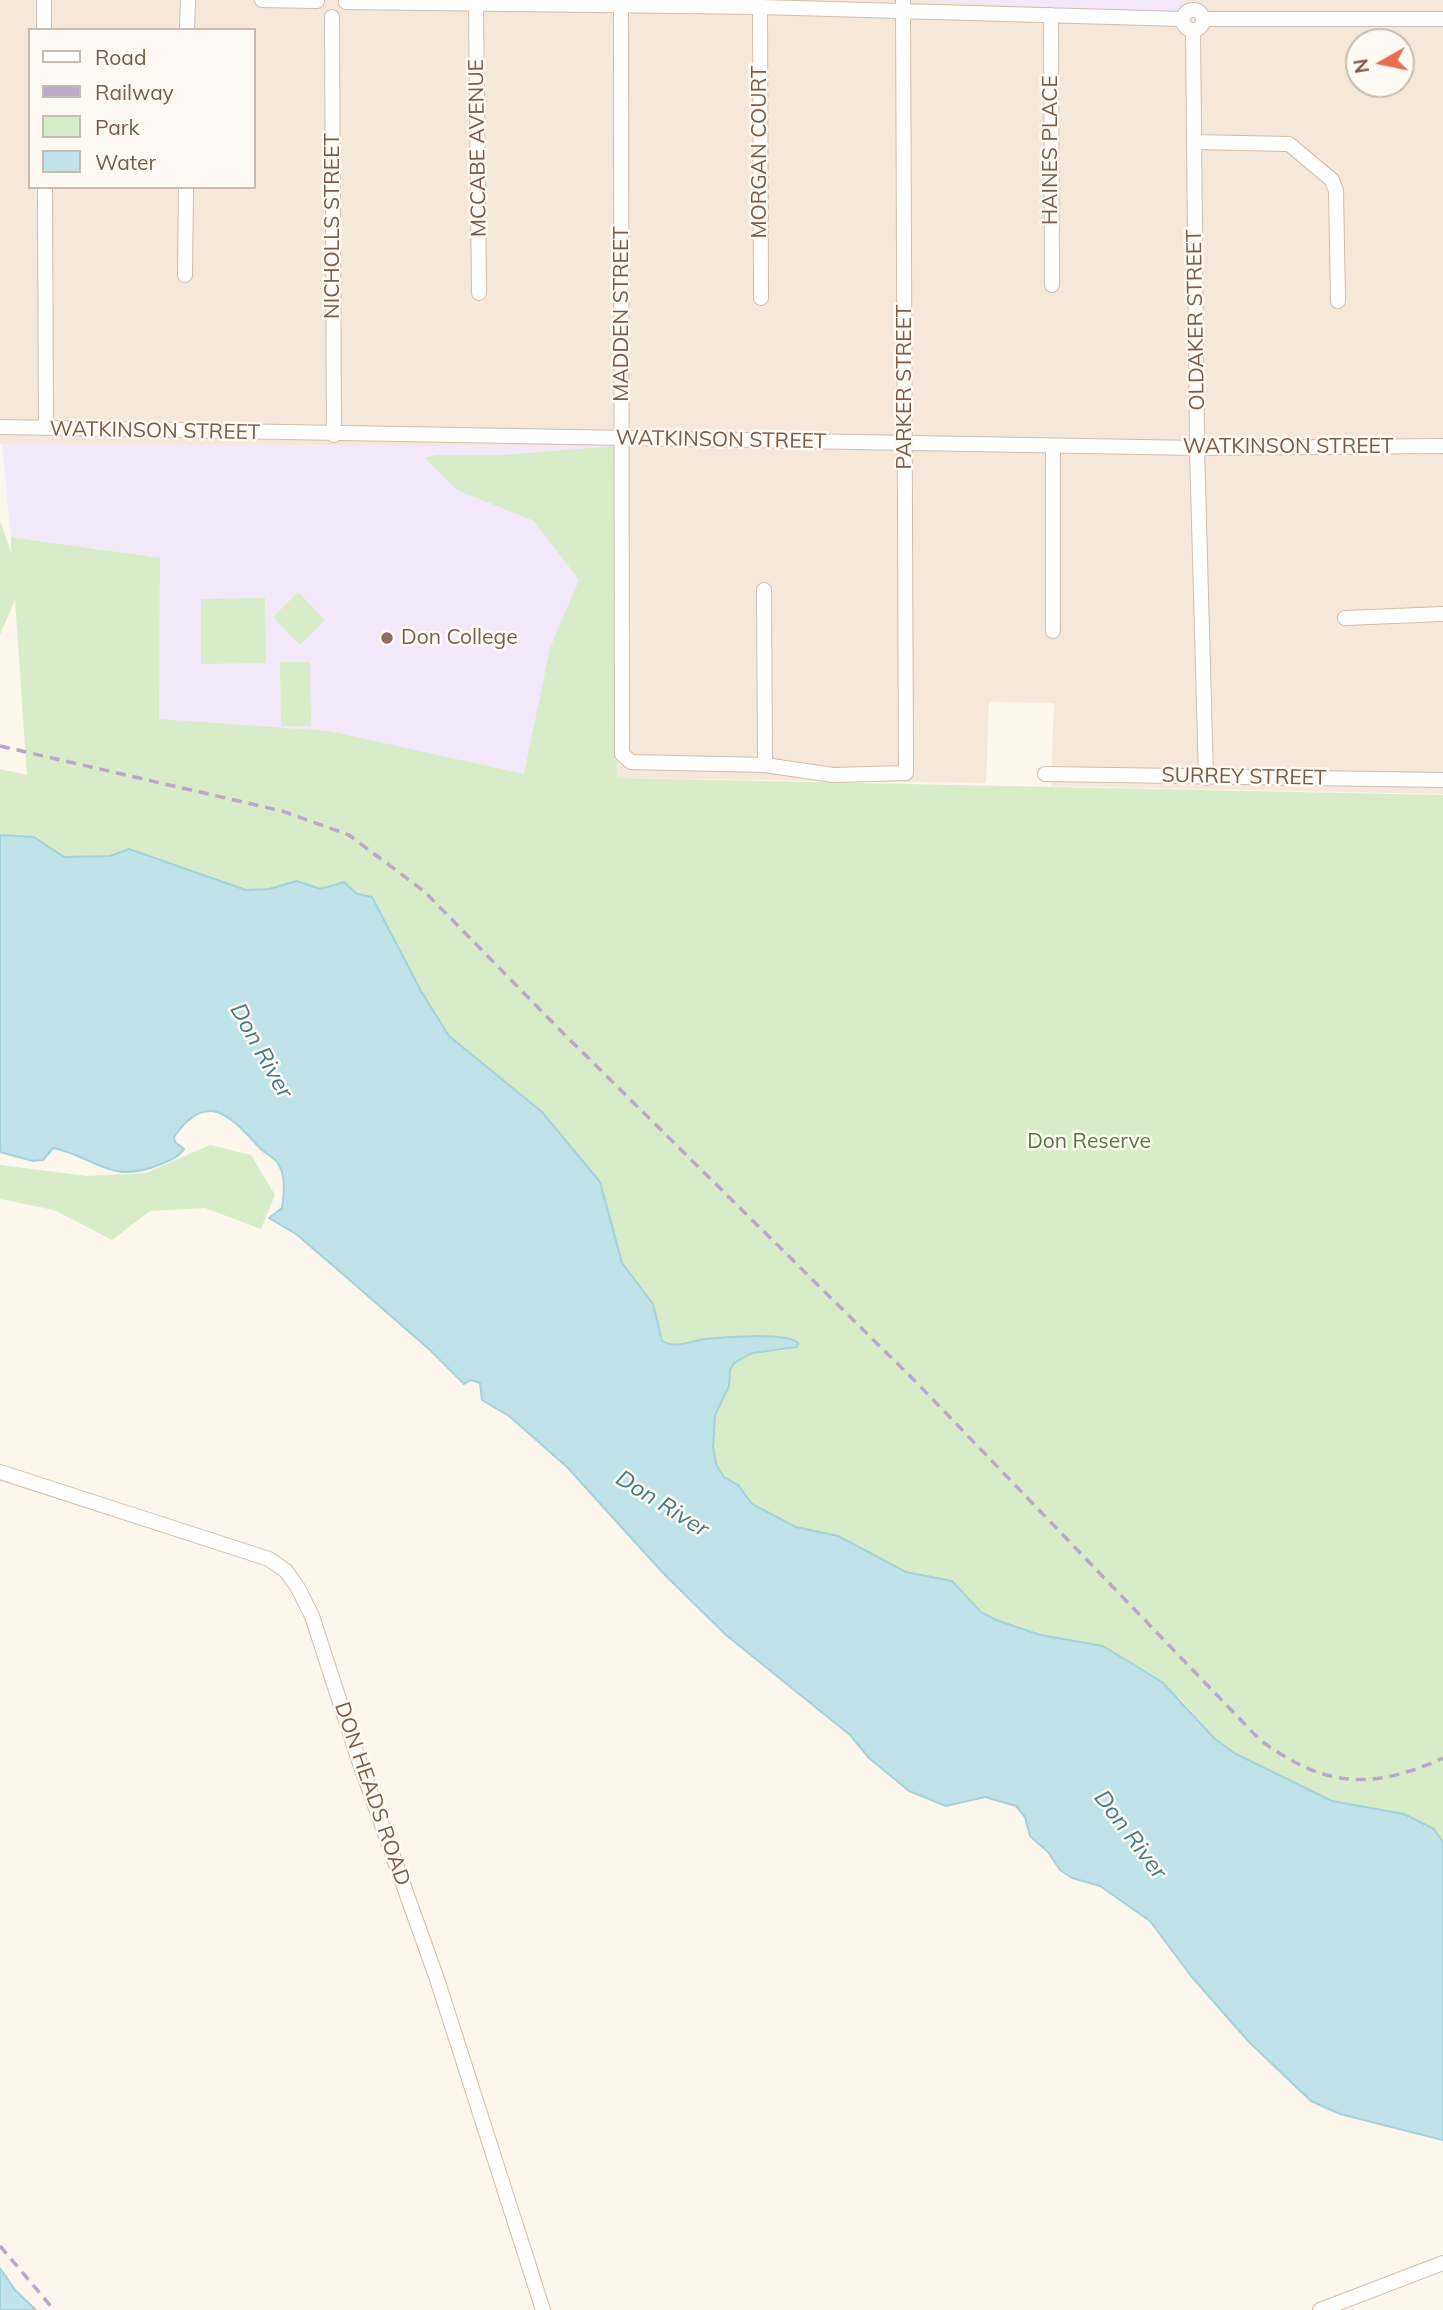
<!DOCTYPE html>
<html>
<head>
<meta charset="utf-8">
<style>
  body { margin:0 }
  #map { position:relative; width:1443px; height:2310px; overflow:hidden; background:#fdf6ec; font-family:Mulish,sans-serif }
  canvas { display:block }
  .legend { position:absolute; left:28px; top:28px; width:228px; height:161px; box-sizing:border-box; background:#fffaf3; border:2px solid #cabbb1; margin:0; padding:9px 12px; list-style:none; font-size:21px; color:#7a5c4d }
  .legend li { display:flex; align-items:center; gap:14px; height:35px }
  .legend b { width:35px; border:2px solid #cabbb1 }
  .north { position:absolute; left:1345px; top:28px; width:70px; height:70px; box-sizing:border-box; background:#fffaf3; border:2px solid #cabbb1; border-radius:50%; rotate:261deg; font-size:19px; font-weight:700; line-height:28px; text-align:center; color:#7a5c4d }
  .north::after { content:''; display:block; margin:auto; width:24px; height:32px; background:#e76f51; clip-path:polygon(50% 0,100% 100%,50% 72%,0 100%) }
</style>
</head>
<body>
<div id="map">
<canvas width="1443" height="2310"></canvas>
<ul class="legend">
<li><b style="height:9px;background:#fff"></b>Road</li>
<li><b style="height:9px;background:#b9a8c9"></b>Railway</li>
<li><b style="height:19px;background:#d8ecc9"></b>Park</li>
<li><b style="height:19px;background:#bfe3e8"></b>Water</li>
</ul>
<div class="north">N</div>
</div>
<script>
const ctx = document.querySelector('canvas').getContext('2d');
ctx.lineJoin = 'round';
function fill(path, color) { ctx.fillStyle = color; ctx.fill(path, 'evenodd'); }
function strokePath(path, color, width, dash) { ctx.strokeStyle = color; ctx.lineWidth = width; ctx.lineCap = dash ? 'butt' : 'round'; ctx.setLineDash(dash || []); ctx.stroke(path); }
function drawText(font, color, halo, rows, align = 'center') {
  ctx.font = font + ' Mulish,sans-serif'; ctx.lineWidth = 5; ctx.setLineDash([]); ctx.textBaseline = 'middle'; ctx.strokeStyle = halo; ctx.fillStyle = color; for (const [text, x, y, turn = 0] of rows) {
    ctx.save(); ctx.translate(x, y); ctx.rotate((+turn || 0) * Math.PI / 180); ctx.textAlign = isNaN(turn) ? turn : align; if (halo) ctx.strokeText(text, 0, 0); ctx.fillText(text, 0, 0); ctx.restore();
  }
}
const residential = new Path2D(`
  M0,0H1443V794L1051,786L1054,703L989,702L986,783L617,778L615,446L504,455L0,444ZM30,30H254V187H30ZM1359,42H1401V84H1359Z`);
const education = new Path2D(`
  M919,0H1186V3L1174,14Z
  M2,444L615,446L617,778L524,774L158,719L160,558L11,537Z`);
const green = new Path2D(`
  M615,446L617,778L1443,795V1842L1434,1829L1404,1814L1332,1801L1234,1753L1215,1739L1181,1699L1103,1646L1040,1635L996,1620L981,1612L952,1581L906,1572L838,1536L796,1527L752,1504L738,1485L724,1477L717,1466L713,1448L715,1415L729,1386L730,1370L734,1363L752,1353L787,1350L793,1339H705L671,1346L662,1341L653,1304L622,1263L600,1182L542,1112L449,1036L421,991L372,897L357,894L335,883L320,889L303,882L269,889L246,890L129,850L110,856L63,857L34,837L0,835V769L27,775L15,600L0,635V521L11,552V537L160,558L159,719L329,731L524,774L550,648L579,580L534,521L457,490L425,458L436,455H504Z
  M298,592L325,620L300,645L273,617Z
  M265,598L266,663L201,664V599Z
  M280,662H310L311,726H281Z
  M210,1145L251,1155L275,1195L261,1229L205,1208L150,1211L112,1240L54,1210L0,1199V1165L87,1176L146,1173Z`);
const water = new Path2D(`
  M0,835L34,837L64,857L110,856L129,849L246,890L269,889L297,881L320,889L344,882L357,894L372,897L421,991L449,1036L542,1112L600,1182L622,1263L653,1304L662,1341C676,1349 690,1341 705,1339C723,1337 787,1332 798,1343L797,1347L752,1353L734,1363L730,1370L729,1386L715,1415L713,1448L717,1466L724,1477L738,1485L752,1504L796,1527L838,1536L906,1572L952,1581L981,1612L996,1620L1040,1635L1103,1646L1162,1682L1215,1739L1234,1753L1332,1801L1404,1814L1434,1829L1443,1842V2140L1340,2114L1311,2101L1249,2042L1191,1976L1150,1921L1100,1886L1072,1878L1060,1870L1048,1852L1030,1836L1025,1817L1016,1806L985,1797L946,1806L909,1791L869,1758L850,1735L726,1635L663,1573L567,1467L509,1416L482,1400L480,1383L471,1380L464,1384L431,1351L352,1282L296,1234L269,1218L282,1208C284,1194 286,1178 279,1165C275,1157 265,1154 259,1147C230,1116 207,1089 174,1137L175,1142L184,1149C178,1158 171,1160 161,1164C110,1186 97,1157 53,1148L43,1160L33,1161L0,1152Z
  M0,2268L15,2290L36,2310H0Z`);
const minor = new Path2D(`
  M44,0V30
  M262,0L317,1
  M621,0L622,754L631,762L765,765L833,775L906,773L903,0
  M346,2L760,7L1182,19
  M476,4L479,293
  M760,7L761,298
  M1183 20a10 10 0 1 1 20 0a10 10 0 1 1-20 0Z
  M1051,15L1052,285
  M332,17L334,435
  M1203,19H1443
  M187,30L188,0
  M1193,30L1197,448L1206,778
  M1194,142L1289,144L1332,180L1336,191L1338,301
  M45,187L46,428
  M185,275L186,187
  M0,427L1197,448L1443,446
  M1053,446V631
  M764,590L765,765
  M1345,618L1443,614
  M1045,774L1443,780
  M0,1472L269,1559L286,1571L298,1588L312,1616L358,1758L437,1979L543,2310
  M1320,2310L1443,2263`);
const rail = new Path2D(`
  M0,746L282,811L349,835L425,892L563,1033L917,1383L1260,1740C1324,1787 1370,1791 1443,1758
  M0,2246L54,2310`);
const markers = [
  [387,638,7,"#8d6e63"]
];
const streetNames = [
  ["MCCABE AVENUE",478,148,-91],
  ["HAINES PLACE",1051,150,-90],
  ["MORGAN COURT",760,152,-90],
  ["NICHOLLS STREET",333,226,-90],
  ["MADDEN STREET",622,314,-90],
  ["OLDAKER STREET",1196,320,-91],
  ["PARKER STREET",905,387,-90],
  ["WATKINSON STREET",155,431,1],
  ["WATKINSON STREET",721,440,1],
  ["WATKINSON STREET",1288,447],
  ["SURREY STREET",1244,777,1],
  ["DON HEADS ROAD",372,1794,71]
];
const educationNames = [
  ["Don College",401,638]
];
const parkNames = [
  ["Don Reserve",1089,1142]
];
const waterNames = [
  ["Don River",261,1051,61],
  ["Don River",662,1504,32],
  ["Don River",1130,1835,53]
];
fill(residential, '#f5e8da');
fill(education, '#f3e8fa');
fill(green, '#d8ecc9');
fill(water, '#bfe3e8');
strokePath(water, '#a5d3da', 2);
strokePath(minor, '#d1beb0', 16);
strokePath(minor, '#fff', 14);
strokePath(rail, '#b9a8c9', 3.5, [10, 7]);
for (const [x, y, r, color] of markers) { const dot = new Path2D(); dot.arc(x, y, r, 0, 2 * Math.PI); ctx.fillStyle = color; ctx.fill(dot); strokePath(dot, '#fffaf3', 2.5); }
drawText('21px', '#7a5c4d', '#fffaf3', streetNames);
drawText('21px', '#785e54', '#fffaf3', educationNames, 'left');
drawText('21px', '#537a41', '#fffaf3', parkNames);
drawText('italic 23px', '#437c86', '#fffaf3', waterNames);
</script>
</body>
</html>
